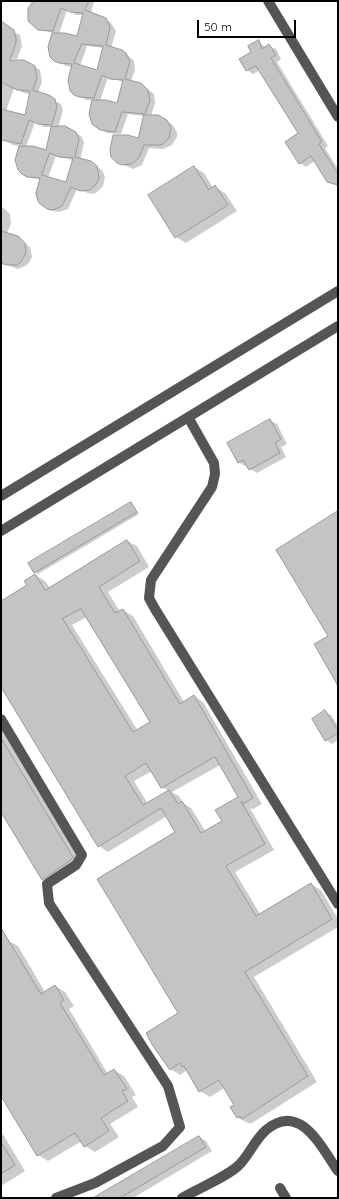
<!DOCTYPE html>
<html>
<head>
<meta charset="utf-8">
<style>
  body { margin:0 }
  #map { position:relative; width:339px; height:1199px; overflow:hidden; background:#fff; font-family:Quicksand,sans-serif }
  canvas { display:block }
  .frame { position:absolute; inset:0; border:2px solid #000; pointer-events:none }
  .scale { position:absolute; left:197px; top:20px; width:99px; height:18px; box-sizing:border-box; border:2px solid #000; border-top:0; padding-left:5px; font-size:12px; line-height:14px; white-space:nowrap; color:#000; -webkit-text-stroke:3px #fff; paint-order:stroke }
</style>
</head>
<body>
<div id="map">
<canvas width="339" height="1199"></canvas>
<div class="frame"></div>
<div class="scale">50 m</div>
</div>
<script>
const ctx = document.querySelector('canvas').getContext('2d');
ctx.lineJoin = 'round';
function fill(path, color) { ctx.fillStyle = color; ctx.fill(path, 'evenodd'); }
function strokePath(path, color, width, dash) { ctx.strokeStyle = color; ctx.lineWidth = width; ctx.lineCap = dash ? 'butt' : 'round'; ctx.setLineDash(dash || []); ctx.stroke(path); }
const shadow = new Path2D(`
  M31,1H94L91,13L101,16L111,23L116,31L111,48L121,50L134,61L135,70L131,81L141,84L154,94L155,103L151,116L172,124L177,132V137L172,145L163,149L149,148L142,165L133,169L122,164L138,139L145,116L128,114L121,134L107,133L96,127L90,119L93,100H86L80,96L72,67L66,66L55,60L49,47L53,33L40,30L29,21L28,13ZM67,10L76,15H84L78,37L59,34ZM87,46L104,48L98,71L80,66ZM108,77L123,82L118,104L100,101Z
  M1,26L20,35L22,46L17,59L1,57Z
  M259,42L266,48L269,46L276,49L281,59L277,62L328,146L325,148L338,169V186L328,182L315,161L306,167L300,163V133L260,70L253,74L247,70L252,53Z
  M10,61H23L40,70L42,82L38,93L61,104L63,110L58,128L70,129L82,137L84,143L80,160L96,166L102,170L105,177L103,186L96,193L91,194L77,189L68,209L59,212L49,210L40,203L41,180L29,177L20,146L13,145L1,138V83L5,84ZM14,88L24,93L31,94L25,117L6,111ZM35,122L44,127H52L46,151L26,147ZM56,156L73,160L67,184L48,178Z
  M194,167L204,173L213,188L215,187L225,193L237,211L186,243L176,237L150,195Z
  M1,206L10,214L11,223L7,234L17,237L30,247L32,257L30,261L27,265L18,269L2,263L1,266Z
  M270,420L277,424L287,444L281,447L286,457L257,473L250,469L247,465L245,466L238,462Z
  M131,503L139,514L38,574L35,572Z
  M127,541L137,546L149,567L108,592L120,612L123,610L133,616L184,702L194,696L203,702L262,804L253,809L250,808L274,850L235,872L260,914L311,884L321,890L338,919V927L254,977L317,1082L252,1123H248L238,1118L232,1107L235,1105L224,1088L210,1097L200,1091L187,1070L180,1075L171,1069L179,1013L176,832L167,816L108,852L99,846L1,685V602L28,586L35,575L45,581L50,588ZM87,617L151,723L138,731L72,625ZM220,765L239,797L223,822L206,832L191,808L183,803L179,796L172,792ZM152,771L162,787L169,791L148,804L134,781Z
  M325,712L331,715L338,726V740L332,744L326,740Z
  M1,727L83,864L53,886L43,879L1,810Z
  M7,940L18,946L45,992L55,986L65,992L74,1006L69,1009L108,1074L114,1070L124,1076L136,1095L132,1097L138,1107L110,1124L119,1137L95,1152L85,1146L82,1141L48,1161L38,1155L1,1094V944Z
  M1,1131L25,1171L1,1186Z
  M199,1137L206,1141L212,1151L133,1198H95Z`);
const building = new Path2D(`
  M35,1H89L85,10L106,18L110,27L106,45L122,50L126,53L130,61L125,79L141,83L148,90L150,100L145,114L122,112L115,132L100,130L92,124L89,114L92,100H106L117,103L123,80L110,79L102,75L94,98L79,97L74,95L70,91L68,80L72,64L59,63L54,61L50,57L48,47L52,33H65L77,36L83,13L70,12L61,8L53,31L38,30L28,21V8ZM82,44L103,46L97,70L74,63Z
  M1,21L14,30L16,38V43L10,60H24L35,66L37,78L33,90L49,95L55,99L57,107L52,125L38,124L29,120L21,144L1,140V109L25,115L30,91L17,90L1,82Z
  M259,40L262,49L269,44L276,55L271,58L322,142L319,144L338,174V185L327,182L311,156L299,164L285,142L298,133L256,66L246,71L239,59L251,52L248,46Z
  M144,115H158L167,120L171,128L169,138L162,145H144L139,158L132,164L122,165L117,163L111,157L110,149L113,135H128L138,138Z
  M65,126L76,132L79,140L75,157L91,161L97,166L99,178L97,183L90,190L80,191L71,187L62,206L53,210L47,209L39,203L37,198L36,193L40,178L27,177L22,174L18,170L15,160L19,146H33L46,150L51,127ZM50,153L59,157L73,158L66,182L42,175Z
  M194,166L209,190L215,185L228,205L175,238L148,195Z
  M1,231L18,236L25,243L26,253L21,262L17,265H6L1,263Z
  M270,419L281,439L275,443L280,453L249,470L243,460L238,463L227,443Z
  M131,502L137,512L34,573L28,563Z
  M338,511V686L314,644L328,636L276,550Z
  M127,540L140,561L99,587L115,613L123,609L180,704L194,695L253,798L243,804L241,801L265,844L226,866L256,916L311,883L332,919L245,972L308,1076L242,1119L240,1116L237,1118L230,1107L234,1105L219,1080L199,1092L184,1066L182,1067L180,1063L170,1070L153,1046L146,1033L178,1013L97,879L175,832L161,808L98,847L1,687V601L27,585L24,581L35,574L45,590ZM81,609L150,722L133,732L63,619ZM215,757L238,797L215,810L222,821L201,833L182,801L178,804L169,790L143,805L125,776L146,763L161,788Z
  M325,710L338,730V733L325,741L312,719Z
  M1,738L73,857L71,860L42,880L1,812Z
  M1,928L41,994L55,985L64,1000L60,1003L104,1075L114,1069L127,1089L122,1091L128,1101L101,1118L109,1131L84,1147L75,1133L37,1156L1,1096Z
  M199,1136L206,1147L120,1198H93Z
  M1,1142L15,1165L1,1174Z`);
const minor = new Path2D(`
  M268,1L338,117
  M188,417L214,463L215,474L212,487L151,580L149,598L155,609L338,904
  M1,496L338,291
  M1,531L338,326
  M1,719L82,855L76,865L47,884L49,903L168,1086L180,1127L163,1146L95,1183L56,1198
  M280,1188L286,1198
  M182,1198C197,1189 229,1176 240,1164C250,1153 255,1140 266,1130C300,1101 321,1147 338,1171`);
fill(shadow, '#0003');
fill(building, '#c4c4c4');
strokePath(building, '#999', 1);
strokePath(minor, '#555', 10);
</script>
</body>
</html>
